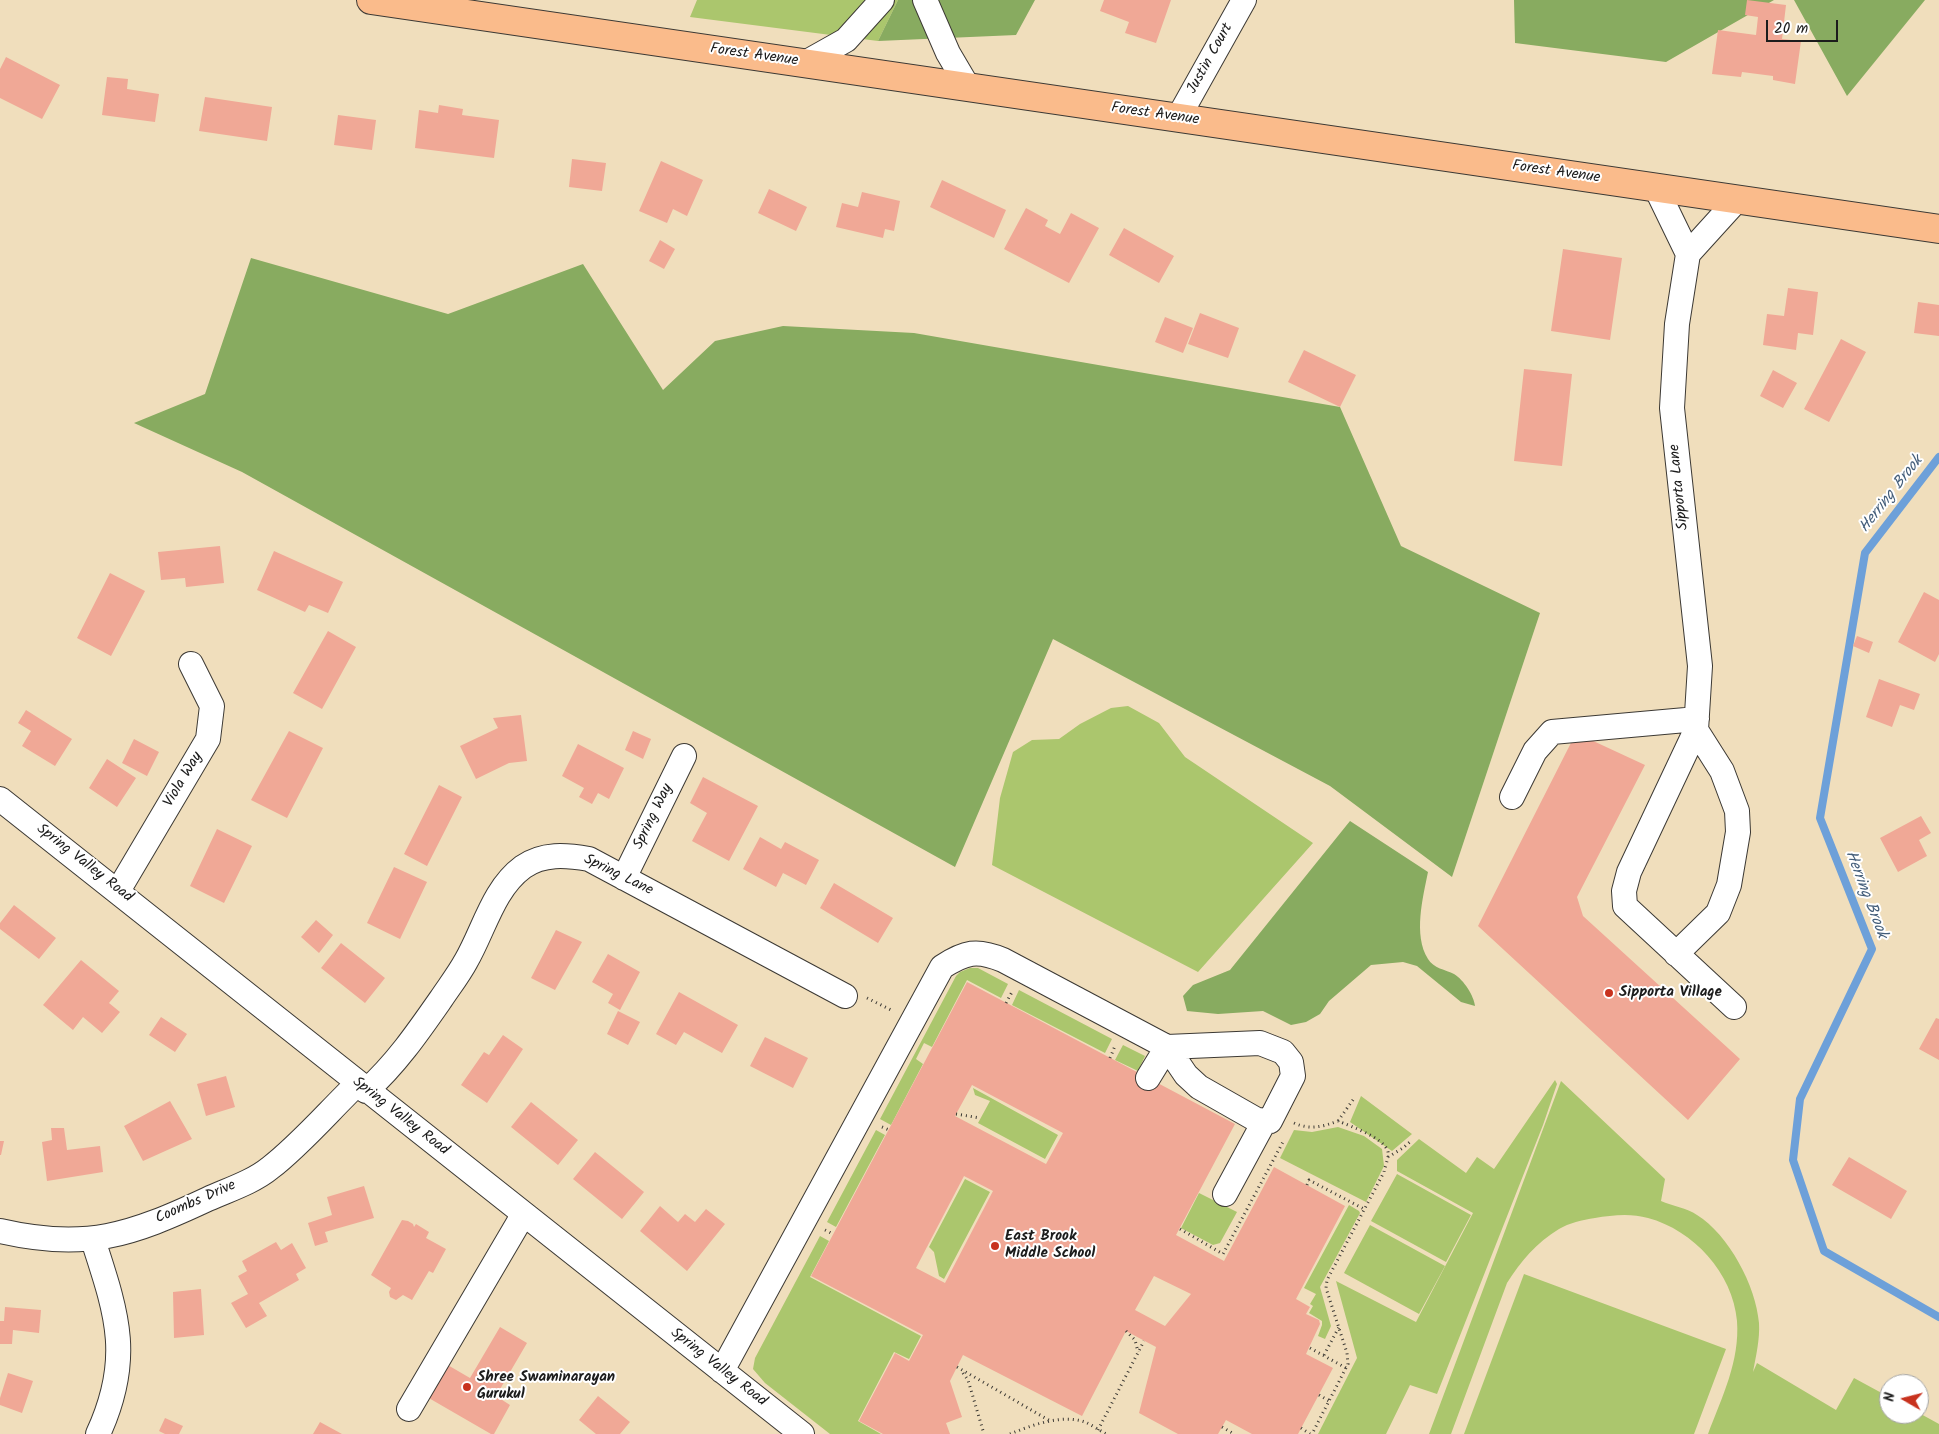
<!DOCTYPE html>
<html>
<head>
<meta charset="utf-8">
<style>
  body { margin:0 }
  #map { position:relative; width:1939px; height:1434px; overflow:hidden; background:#f0debc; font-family:Kalam,sans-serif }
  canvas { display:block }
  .north { position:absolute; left:1879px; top:1374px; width:50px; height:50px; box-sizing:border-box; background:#fff; border:1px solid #a4a4a4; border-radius:50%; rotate:278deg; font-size:14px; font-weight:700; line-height:20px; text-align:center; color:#1c1c1c }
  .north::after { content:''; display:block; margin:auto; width:18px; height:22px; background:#c8321e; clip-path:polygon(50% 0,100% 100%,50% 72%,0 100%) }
  .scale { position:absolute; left:1766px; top:20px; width:72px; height:22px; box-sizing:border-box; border:2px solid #1c1c1c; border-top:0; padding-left:6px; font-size:15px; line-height:18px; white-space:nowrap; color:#1c1c1c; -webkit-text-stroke:4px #fff; paint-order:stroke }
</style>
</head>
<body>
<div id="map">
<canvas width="1939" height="1434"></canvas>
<div class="north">N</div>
<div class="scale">20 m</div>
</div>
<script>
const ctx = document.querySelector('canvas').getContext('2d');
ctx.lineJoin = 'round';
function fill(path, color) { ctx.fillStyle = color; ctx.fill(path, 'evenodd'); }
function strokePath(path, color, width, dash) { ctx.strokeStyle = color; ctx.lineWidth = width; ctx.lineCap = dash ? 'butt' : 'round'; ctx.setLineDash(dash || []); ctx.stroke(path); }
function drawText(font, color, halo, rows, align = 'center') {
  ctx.font = font + ' Kalam,sans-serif'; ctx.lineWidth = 4; ctx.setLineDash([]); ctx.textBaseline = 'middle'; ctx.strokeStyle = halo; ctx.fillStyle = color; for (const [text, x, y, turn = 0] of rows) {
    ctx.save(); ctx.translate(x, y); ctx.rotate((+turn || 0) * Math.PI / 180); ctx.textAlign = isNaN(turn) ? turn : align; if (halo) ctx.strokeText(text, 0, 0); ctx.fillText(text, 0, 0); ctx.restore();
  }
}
const green = new Path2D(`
  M697,0H898L878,41L690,17Z
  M1128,706L1159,723L1185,757L1313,843L1198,972L992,865L1000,798L1013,752L1032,740L1059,739L1080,724L1111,708Z
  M970,968H978L1008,984L1001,998L967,980L932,1047L924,1043L916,1059L923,1064L891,1125L880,1119L956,976L960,972Z
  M1019,990L1112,1039L1105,1053L1012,1005Z
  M1123,1045L1145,1056L1138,1071L1115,1060Z
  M1555,1080L1557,1084L1543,1125L1437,1394L1410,1385L1386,1434H1318L1357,1358L1336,1281L1416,1322L1473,1213L1397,1171V1160L1419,1139L1466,1173L1477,1157L1494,1169Z
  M1561,1081L1665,1179L1661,1201C1672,1206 1687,1208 1697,1215C1729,1235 1756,1286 1759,1323C1760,1339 1756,1356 1753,1372L1757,1363L1836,1410L1854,1378L1889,1397V1414L1919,1413L1939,1424V1434H1708C1722,1397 1740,1361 1737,1321C1733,1273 1693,1230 1648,1218C1631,1213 1612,1215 1595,1218C1582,1220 1569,1223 1559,1229C1536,1243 1521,1261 1507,1283L1451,1434H1429Z
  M973,1088L1058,1135L1045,1159L978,1123L990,1101L975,1095Z
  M1361,1096L1412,1134L1392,1151L1350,1122Z
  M1338,1127L1364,1136L1382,1149L1384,1166L1366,1202L1280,1158L1294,1130L1312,1132Z
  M876,1130L885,1135L836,1227L827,1222Z
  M1397,1174L1471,1215L1446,1262L1371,1221Z
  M965,1179L990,1192L944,1279L939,1276L934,1252L929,1247Z
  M1199,1193L1237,1212L1220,1243L1213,1245L1181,1228Z
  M1349,1205L1359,1211L1360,1213L1320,1287L1331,1326L1325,1339L1318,1336L1322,1325V1321L1309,1313L1313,1306L1310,1304L1316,1294L1304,1288Z
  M1370,1225L1445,1266L1419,1314L1344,1273Z
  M820,1236L829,1241L810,1277L921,1336L909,1359L894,1352L858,1421L881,1434H830L765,1383L753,1369L755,1358Z
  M1524,1274L1726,1349L1694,1434H1464Z`);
const forest = new Path2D(`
  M898,0H1035L1016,35L878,41Z
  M1514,0H1774L1666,62L1515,43Z
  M1794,0H1925L1847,96Z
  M251,258L448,314L583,264L663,390L715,341L783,326L914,333L1340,407L1401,546L1540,613L1452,877L1330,786L1053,639L955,867L242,472L134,423L205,394Z
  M1350,821L1428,872C1423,897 1413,935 1428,959C1433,968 1446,970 1454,974C1464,980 1474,996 1475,1006L1461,1002L1417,966L1403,962L1371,965L1329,1001L1320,1014L1306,1022L1291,1025L1263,1011L1218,1014L1187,1011L1183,996L1193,985L1230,970Z`);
const stream = new Path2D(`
  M1939,457L1865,553L1820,818L1872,949L1800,1099L1793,1160L1824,1251L1939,1317`);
const building = new Path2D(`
  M1104,0H1171L1156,43L1125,33L1129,22L1100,11Z
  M1747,0L1786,5L1782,39L1801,41L1795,84L1773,80V76L1742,72L1741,77L1712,74L1718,30L1756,35L1758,17L1745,15Z
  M6,57L60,85L42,119L0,98V69Z
  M107,77L128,79L127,89L159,94L155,122L102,115Z
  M205,97L272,107L267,141L199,131Z
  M439,105L463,109L462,115L499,120L494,158L415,148L419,110L438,113Z
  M338,115L376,120L372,150L334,145Z
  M572,159L606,163L602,191L569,187Z
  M661,161L703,180L687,216L673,209L667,223L639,211Z
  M942,180L1006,210L994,238L930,207Z
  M769,189L807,207L796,231L758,213Z
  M862,192L900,201L894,231L885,229L883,238L836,227L842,203L858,207Z
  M1026,208L1048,220L1045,226L1060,234L1071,213L1099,228L1069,283L1004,249Z
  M1124,228L1174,256L1159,283L1109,255Z
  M660,240L675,249L664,269L649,261Z
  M1563,249L1622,258L1610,340L1551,331Z
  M1788,288L1818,292L1813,335L1798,333L1796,350L1763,345L1767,314L1784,316Z
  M1918,302L1939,305V336L1914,333Z
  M1200,313L1239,328L1228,358L1188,344Z
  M1165,317L1193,328L1183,353L1155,342Z
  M1841,339L1866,352L1829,422L1804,409Z
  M1304,350L1356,375L1340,407L1288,382Z
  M1524,369L1572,374L1562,466L1514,461Z
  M1773,370L1797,383L1783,408L1760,396Z
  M220,546L224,583L186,587L185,578L161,580L158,552Z
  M274,551L343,582L328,613L309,605L305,612L257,590Z
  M110,573L145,591L111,656L77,638Z
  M1924,592L1939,600V654L1935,662L1898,642Z
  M328,631L356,647L322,709L293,693Z
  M1857,636L1873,642L1869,653L1853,646Z
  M1879,679L1920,694L1914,710L1900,705L1892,727L1866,717Z
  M26,710L72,739L55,766L22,746L31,731L18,723Z
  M521,715L527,761L509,763L476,779L460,746L498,728L493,718Z
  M289,731L323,748L287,818L251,800Z
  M633,731L651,739L643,759L625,750Z
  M1576,733L1645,765L1577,897L1583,916L1740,1059L1688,1120L1478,926Z
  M134,739L159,752L147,776L122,763Z
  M578,744L624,768L609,799L598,793L592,804L579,797L584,788L562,776Z
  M107,759L136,778L117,807L89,788Z
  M703,777L758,806L729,861L692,841L707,813L690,803Z
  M439,785L462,797L427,866L404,854Z
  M1921,816L1931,833L1919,840L1927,856L1898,872L1880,838Z
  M217,829L252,846L224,903L190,886Z
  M760,837L781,849L785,842L819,860L806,885L783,873L776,887L743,869Z
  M394,867L427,882L400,939L367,923Z
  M834,883L893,918L878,943L820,908Z
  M14,905L56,938L39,959L0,929V923Z
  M316,920L333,935L319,953L301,937Z
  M556,930L582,942L555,990L531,978Z
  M341,943L385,978L365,1003L321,968Z
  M608,954L640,972L620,1010L608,1003L613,994L592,982Z
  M81,960L119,991L109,1003L120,1012L102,1033L83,1017L73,1030L43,1005Z
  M967,982L1235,1124L1176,1235L1224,1261L1274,1167L1345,1206L1296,1299L1310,1307L1306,1314L1319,1320L1320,1324L1306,1354L1333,1368L1298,1434H1252L1226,1420L1218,1434H1178L1139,1413L1156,1347L1126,1331L1082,1416L963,1355L950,1381L962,1417L946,1423L950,1434H883L859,1421L895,1353L909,1361L923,1335L811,1276ZM972,1085L1063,1133L1046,1164L955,1116ZM964,1176L993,1191L945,1283L916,1268ZM1154,1276L1191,1294L1165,1326L1135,1310Z
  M679,992L738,1025L722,1053L684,1032L676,1045L656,1034Z
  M618,1011L640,1022L628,1045L607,1034Z
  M161,1017L187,1034L175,1052L149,1035Z
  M1936,1018L1939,1019V1060L1919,1049Z
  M503,1035L523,1049L487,1103L461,1085L484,1052L489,1055Z
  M765,1037L808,1058L793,1088L750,1066Z
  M226,1076L235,1107L206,1116L197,1084Z
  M170,1101L192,1139L143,1161L124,1126Z
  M531,1102L578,1140L558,1165L511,1127Z
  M51,1128H64L67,1150L100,1146L103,1172L47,1181L42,1142L52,1140Z
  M0,1141H4L1,1155H0Z
  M595,1152L644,1192L622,1219L573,1179Z
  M1849,1157L1907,1191L1891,1219L1832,1185Z
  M364,1186L374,1218L325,1232L328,1242L315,1246L308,1223L332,1215L327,1197Z
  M660,1206L678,1222L685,1214L695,1222L706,1209L725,1224L687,1271L640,1231Z
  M402,1220L408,1221L413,1224L414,1227L416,1224L429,1232L426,1238L446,1249L433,1273L429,1271L412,1300L403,1295L396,1300L390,1297L389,1292L391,1288L371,1275Z
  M276,1242L281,1250L292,1243L306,1268L296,1274L299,1280L259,1303L267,1316L246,1328L231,1303L248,1294L238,1276L247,1271L242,1261Z
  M201,1289L204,1335L174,1338L173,1292Z
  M5,1307L41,1310L39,1333L13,1330L12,1344H0V1321H4Z
  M500,1327L527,1343L496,1396L510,1405L494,1434H491L427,1397L446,1364L470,1378Z
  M8,1373L33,1381L22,1413L0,1405V1398Z
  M598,1396L630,1422L620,1434H596L579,1420Z
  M165,1418L183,1426L179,1434H165L159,1431Z
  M320,1422L342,1434H313Z`);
const path = new Path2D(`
  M867,998L893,1011
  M1006,1003L1012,992
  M1110,1058L1115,1046
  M956,1114L980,1118
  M1338,1121L1355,1097
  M1294,1123C1310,1130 1322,1127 1338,1121C1350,1126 1385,1138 1388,1152C1389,1158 1385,1166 1384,1172L1327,1280L1326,1288L1347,1353L1348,1364L1312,1434
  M882,1127L889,1130
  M1388,1157L1403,1148L1412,1140
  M1307,1185L1309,1180L1364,1209
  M1180,1229L1223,1254L1284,1140
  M825,1230L833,1234
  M1126,1331L1135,1340L1138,1352
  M1310,1348L1346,1368
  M1324,1355L1339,1327
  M957,1367L1052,1422
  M963,1373L968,1380L984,1434
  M1319,1395L1329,1401
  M1222,1427L1234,1434
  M1301,1428L1310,1434
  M1098,1430L1144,1341
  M1010,1434C1032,1425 1062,1414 1085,1422C1092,1425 1099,1430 1106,1434`);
const minor = new Path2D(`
  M925,0L948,53L968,87
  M805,63L846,40L882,0
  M1178,118L1244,0
  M1656,188L1688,254
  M1688,254L1737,200
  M1696,730L1629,872L1624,891L1625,906L1734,1007
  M1512,797L1535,751L1552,732L1697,719
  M0,799L802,1434
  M624,878L684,756
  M118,891L208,739L212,706L191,664
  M1676,954L1718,913L1729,885L1738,832L1737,811L1722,771L1696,730L1700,666L1672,408L1677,324L1688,254
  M1148,1078L1167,1047
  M366,1091C396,1064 418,1032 441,999C449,987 459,974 466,961C484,930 493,889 523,867C543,853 566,855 589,859L845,996
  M1225,1194L1264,1122
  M0,1231C86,1251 131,1235 208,1199C228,1190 253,1182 270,1168C299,1146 330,1110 357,1084
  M93,1240C117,1314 133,1358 98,1434
  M722,1371L942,967C965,952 977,949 1003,960L1167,1047L1186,1075L1199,1087L1257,1120L1270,1121L1293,1076L1291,1062L1283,1052L1260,1043L1167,1047
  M409,1409L523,1215`);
const major = new Path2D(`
  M371,0L1939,229`);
const markers = [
  [1609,993,5,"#c8321e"],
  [995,1246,5,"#c8321e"],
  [467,1387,5,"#c8321e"]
];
const streetNames = [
  ["Forest Avenue",754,56,8],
  ["Justin Court",1211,59,-61],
  ["Forest Avenue",1155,115,8],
  ["Forest Avenue",1556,173,8],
  ["Sipporta Lane",1680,487,-96],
  ["Viola Way",184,780,-59],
  ["Spring Way",654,817,-64],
  ["Spring Valley Road",84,864,38],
  ["Spring Lane",618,876,26],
  ["Spring Valley Road",400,1117,38],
  ["Coombs Drive",196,1203,-24],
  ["Spring Valley Road",718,1368,38]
];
const poiNames = [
  ["Sipporta Village",1619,993],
  ["East Brook",1005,1237],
  ["Middle School",1005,1254],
  ["Shree Swaminarayan",477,1378],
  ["Gurukul",477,1395]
];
const waterNames = [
  ["Herring Brook",1892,495,-52],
  ["Herring Brook",1865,895,69]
];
fill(green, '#abc66d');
fill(forest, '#88ab60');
strokePath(stream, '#6da0d9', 8);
fill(building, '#f0a896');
strokePath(minor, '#3c3934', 26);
strokePath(major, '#3c3934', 30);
strokePath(path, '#3c3934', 3, [1, 4]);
strokePath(minor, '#fff', 24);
strokePath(major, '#fabb8b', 28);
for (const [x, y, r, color] of markers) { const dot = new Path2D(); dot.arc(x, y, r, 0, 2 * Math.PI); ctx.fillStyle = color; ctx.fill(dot); strokePath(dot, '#fff', 2); }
drawText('15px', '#1c1c1c', '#fff', streetNames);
drawText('bold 15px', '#1c1c1c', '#fff', poiNames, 'left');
drawText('italic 16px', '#445e7a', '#fff', waterNames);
</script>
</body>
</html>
